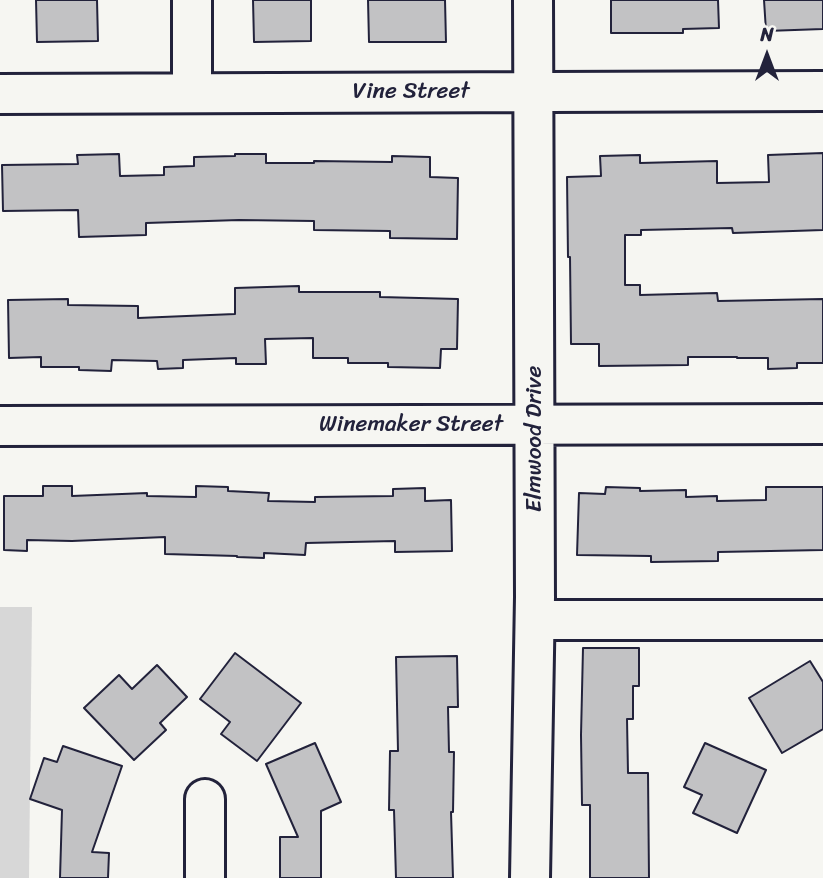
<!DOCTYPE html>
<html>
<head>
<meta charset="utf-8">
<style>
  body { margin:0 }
  #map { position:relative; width:823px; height:878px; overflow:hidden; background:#f6f6f2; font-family:Sriracha,sans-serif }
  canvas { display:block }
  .north { position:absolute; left:732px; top:21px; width:70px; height:70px; -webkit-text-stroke:5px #f6f6f2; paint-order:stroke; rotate:0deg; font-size:19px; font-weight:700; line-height:28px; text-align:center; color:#22223b }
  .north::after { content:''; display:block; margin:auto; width:24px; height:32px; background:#22223b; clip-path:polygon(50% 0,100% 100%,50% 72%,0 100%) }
</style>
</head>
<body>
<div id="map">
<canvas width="823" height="878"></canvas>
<div class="north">N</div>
</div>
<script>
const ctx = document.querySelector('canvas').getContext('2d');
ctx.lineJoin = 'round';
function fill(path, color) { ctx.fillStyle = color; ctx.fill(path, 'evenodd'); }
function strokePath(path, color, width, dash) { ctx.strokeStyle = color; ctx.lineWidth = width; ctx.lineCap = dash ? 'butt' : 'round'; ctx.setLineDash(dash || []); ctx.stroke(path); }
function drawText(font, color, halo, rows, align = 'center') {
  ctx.font = font + ' Sriracha,sans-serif'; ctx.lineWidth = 5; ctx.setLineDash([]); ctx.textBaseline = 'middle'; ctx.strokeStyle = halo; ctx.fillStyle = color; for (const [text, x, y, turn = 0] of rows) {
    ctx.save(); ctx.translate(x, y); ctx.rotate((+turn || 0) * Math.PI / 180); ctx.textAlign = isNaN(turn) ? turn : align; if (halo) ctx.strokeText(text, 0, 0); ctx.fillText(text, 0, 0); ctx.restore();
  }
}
const green = new Path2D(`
  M0,607H32L29,878H0Z`);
const building = new Path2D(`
  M36,0H97L98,41L37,42Z
  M253,0H311V41L254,42Z
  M368,0H445L446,42H369Z
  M611,0H718L719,28L683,29V33H611Z
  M764,0H823V29L766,31Z
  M823,153V230L733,233L732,228L641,230V235H625V285H640V295L717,293L718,301L823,299V363H797V368L768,369V358H737V357H688V365L599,366V344H571L570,257H568L567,177L601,176L600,156L640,155V163L717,161V183L769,182L768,155Z
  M119,154L120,176L164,175V167L194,166V157L235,156V154H266V163H314V161L392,162V156L430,157V177L458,178L457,239L390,238V231L314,230V221L239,220L146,223V235L79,237L78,210L3,211L2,165L78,164L77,155Z
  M299,286V292H380V297L458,299L457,349H441L440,368L388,367V363H348V358H313V338L265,339L266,364H236V358L183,360V368L158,369L157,361L112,360L111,371L79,370V367H41V357L9,358L8,300L68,299V305L138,306V318L235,314V288Z
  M43,486H72V496L147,493V496L196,497V486L228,487V491L269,493L268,501L315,502V497L393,496V489L425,488V501L451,500L452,551L395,552V541L306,543L305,555L264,553V558L237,557V556L165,554V537L72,541L27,540V551L4,550V496H43Z
  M606,487L640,488V491L686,490V497L717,496V501L766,500V487H823V550L718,552V561L651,562V556L577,555L579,493L605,494Z
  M583,648H639V686H633V719H627L628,773H648L649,878H590V805H582L581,735Z
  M235,653L301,703L257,761L221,734L230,722L200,699Z
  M457,656L458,707H448L449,752H454L453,812H451L453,878H396L394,810H389L390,751H398L396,657Z
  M810,661L823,682V729L782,753L749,698Z
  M157,665L187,697L160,723L166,730L134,760L84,708L119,675L132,689Z
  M315,743L341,802L321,811V878H280V837H298L266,764Z
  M705,743L766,770L737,833L693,813L702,795L684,787Z
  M63,746L122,766L92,852L109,853L108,878H60L62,810L30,799L44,758L57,762Z`);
const minor = new Path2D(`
  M192,0V93
  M0,94L823,91
  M0,426L823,424
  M535,620H823
  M205,878V799
  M530,878L535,597L533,0`);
const streetNames = [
  ["Vine Street",411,92],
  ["Winemaker Street",411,425],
  ["Elmwood Drive",535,439,-90]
];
fill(green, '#d7d7d7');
fill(building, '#c2c2c4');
strokePath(building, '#22223b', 2);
strokePath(minor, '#22223b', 44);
strokePath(minor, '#f6f6f2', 38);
drawText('23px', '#22223b', '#f6f6f2', streetNames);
</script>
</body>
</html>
